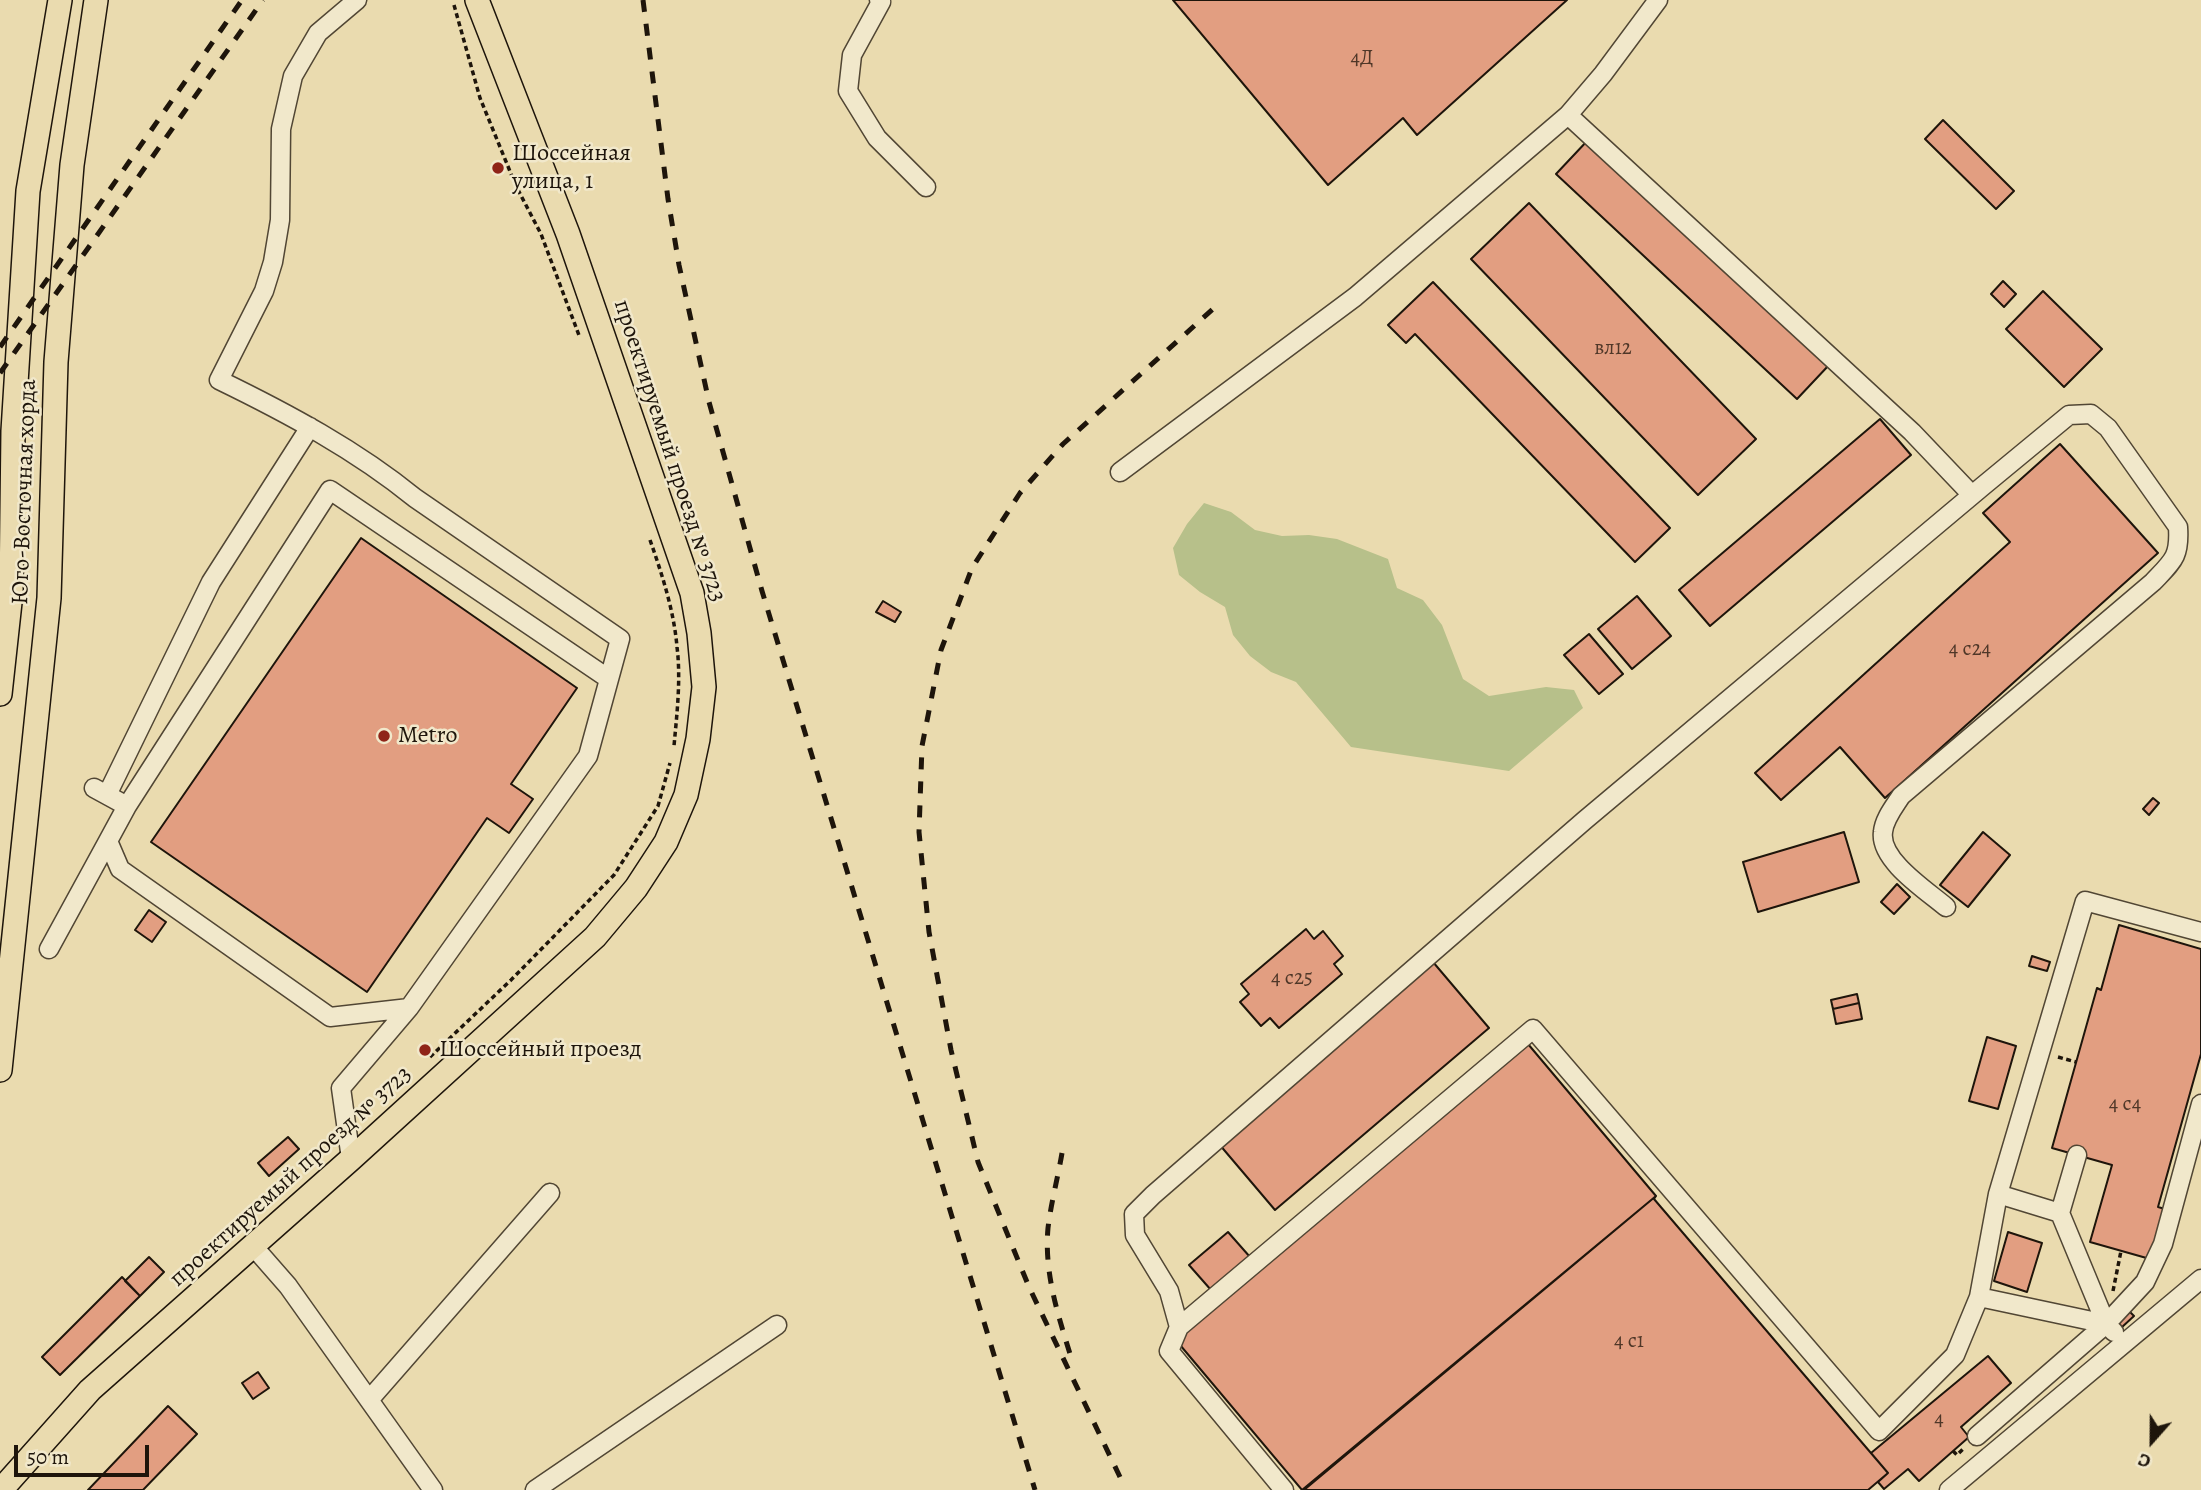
<!DOCTYPE html>
<html>
<head>
<meta charset="utf-8">
<style>
  body { margin:0 }
  #map { position:relative; width:2201px; height:1490px; overflow:hidden; background:#eadbaf; font-family:Alegreya,serif }
  canvas { display:block }
  .north { position:absolute; left:2117px; top:1406px; width:70px; height:70px; -webkit-text-stroke:5px #f1e8cb; paint-order:stroke; rotate:201deg; font-size:19px; font-weight:700; line-height:28px; text-align:center; color:#1e150b }
  .north::after { content:''; display:block; margin:auto; width:24px; height:32px; background:#1e150b; clip-path:polygon(50% 0,100% 100%,50% 72%,0 100%) }
  .scale { position:absolute; left:14px; top:1445px; width:135px; height:32px; box-sizing:border-box; border:4px solid #1e150b; border-top:0; padding-left:9px; font-size:21px; line-height:24px; white-space:nowrap; color:#1e150b; -webkit-text-stroke:5px #f1e8cb; paint-order:stroke }
</style>
</head>
<body>
<div id="map">
<canvas width="2201" height="1490"></canvas>
<div class="north">С</div>
<div class="scale">50 m</div>
</div>
<script>
const ctx = document.querySelector('canvas').getContext('2d');
ctx.lineJoin = 'round';
function fill(path, color) { ctx.fillStyle = color; ctx.fill(path, 'evenodd'); }
function strokePath(path, color, width, dash) { ctx.strokeStyle = color; ctx.lineWidth = width; ctx.lineCap = dash ? 'butt' : 'round'; ctx.setLineDash(dash || []); ctx.stroke(path); }
function drawText(font, color, halo, rows, align = 'center') {
  ctx.font = font + ' Alegreya,serif'; ctx.lineWidth = 5; ctx.setLineDash([]); ctx.textBaseline = 'middle'; ctx.strokeStyle = halo; ctx.fillStyle = color; for (const [text, x, y, turn = 0] of rows) {
    ctx.save(); ctx.translate(x, y); ctx.rotate((+turn || 0) * Math.PI / 180); ctx.textAlign = isNaN(turn) ? turn : align; if (halo) ctx.strokeText(text, 0, 0); ctx.fillText(text, 0, 0); ctx.restore();
  }
}
const green = new Path2D(`
  M1204,503L1231,512L1255,530L1282,536L1309,535L1337,539L1388,559L1397,588L1423,600L1442,625L1463,679L1489,696L1546,687L1574,690L1583,708L1509,771L1351,747L1296,682L1271,672L1250,656L1233,635L1225,607L1200,592L1179,575L1173,548L1187,524Z`);
const building = new Path2D(`
  M1173,0H1567L1417,135L1403,118L1328,185Z
  M1943,120L2014,191L1996,209L1925,139Z
  M1588,140L1829,365L1797,399L1556,174Z
  M1529,203L1756,439L1698,495L1471,259Z
  M2003,281L2016,294L2004,307L1991,294Z
  M1433,282L1670,528L1635,562L1415,334L1406,343L1388,325Z
  M2043,291L2102,349L2064,387L2006,329Z
  M1880,419L1911,455L1710,626L1679,590Z
  M2060,444L2158,553L1885,798L1840,747L1781,800L1755,773L2010,542L1983,513Z
  M361,538L577,688L511,784L533,799L509,833L487,818L367,992L151,842Z
  M1637,596L1671,636L1632,669L1598,629Z
  M883,601L901,612L895,622L876,612Z
  M1589,634L1623,674L1599,694L1564,655Z
  M2153,798L2159,803L2149,815L2143,809Z
  M1844,832L1859,882L1758,912L1743,862Z
  M1983,832L2010,855L1968,907L1940,885Z
  M1897,884L1910,897L1894,914L1881,902Z
  M149,910L166,922L152,942L135,930Z
  M2119,925L2201,949V1054L2158,1207L2165,1209L2150,1259L2090,1242L2112,1165L2052,1148L2097,988L2101,990Z
  M1306,929L1314,939L1323,931L1343,956L1334,964L1342,974L1279,1028L1270,1018L1261,1026L1240,1002L1249,994L1241,984Z
  M2032,956L2050,962L2047,971L2029,966Z
  M1433,962L1489,1028L1275,1210L1219,1144Z
  M1857,994L1859,1003L1833,1009L1831,1000Z
  M1859,1003L1862,1019L1836,1024L1833,1009Z
  M1987,1037L2016,1046L1998,1109L1969,1101Z
  M1528,1044L1656,1196L1302,1490L1175,1339Z
  M288,1137L299,1149L269,1176L258,1163Z
  M1656,1196L1654,1199L1888,1473L1868,1490H1304Z
  M1228,1232L1250,1257L1211,1290L1189,1265Z
  M2008,1232L2042,1243L2027,1292L1994,1281Z
  M149,1257L164,1272L140,1296L125,1281Z
  M122,1277L140,1296L60,1375L42,1357Z
  M2126,1308L2134,1316L2121,1328L2113,1319Z
  M1988,1356L2011,1383L1961,1427L1969,1437L1919,1481L1908,1469L1884,1489L1878,1482L1888,1473L1871,1453Z
  M258,1372L269,1388L253,1399L242,1383Z
  M168,1406L197,1434L143,1490H88Z`);
const path = new Path2D(`
  M454,5L480,98L516,186L541,234L580,338
  M650,540C662,574 674,611 677,647C681,679 677,713 674,746
  M430,1057L511,980L614,875L658,806L670,763
  M2058,1057L2076,1062
  M2113,1291L2121,1251
  M1953,1451L1957,1455L1965,1447`);
const minor = new Path2D(`
  M879,0L881,2L852,55L848,91L877,138L926,187
  M1568,115L1912,432L1972,495
  M1120,472L1355,297L1568,115L1603,74L1658,0
  M94,788L127,806L330,490L609,679
  M107,795L211,582L310,427
  M108,841L127,806
  M49,949L108,841L120,869L330,1017L409,1008L588,756L620,639L415,498C356,450 287,413 219,380L264,291L273,262L280,220L281,129L293,76L318,33L357,0
  M351,1159L341,1088L409,1008
  M1998,1194L2060,1213L2106,1324
  M2060,1213L2077,1155
  M253,1246L288,1286L433,1490
  M1979,1297L2106,1324
  M2106,1324L2145,1282L2163,1244L2201,1104
  M1179,1327L1533,1029L1879,1431L1955,1355L1979,1297L1998,1194L2085,901L2201,932
  M369,1400L550,1193
  M1977,1436L2106,1324L2114,1332
  M535,1490L777,1325
  M1284,1490L1169,1351L1179,1327L1169,1291L1135,1235L1134,1214L1153,1195L1585,820L1983,486L2069,415L2091,414L2108,428L2178,527C2180,557 2173,561 2153,582L1901,796C1894,807 1884,819 1883,832C1879,860 1926,890 1946,907
  M1949,1490L2201,1279`);
const major = new Path2D(`
  M0,694L11,593L13,431L28,191L60,0
  M0,1070L49,598L56,362L72,165L96,0
  M1,1490L90,1390L351,1159L595,937L636,888L666,842L686,795L698,739L704,687L699,633L692,593L568,234L477,0`);
const rail = new Path2D(`
  M643,0L668,199L679,265L709,402L762,591L1035,1490
  M0,347L242,0
  M0,373L263,0
  M1062,1153C1058,1177 1051,1203 1048,1228C1044,1273 1058,1315 1071,1357
  M1120,1477L1029,1287L978,1162L951,1050L929,932L919,832L922,746L941,650L972,568L1020,493L1063,444L1213,309`);
const markers = [
  [498,168,7,"#8f2418"],
  [384,736,7,"#8f2418"],
  [425,1050,7,"#8f2418"]
];
const numberNames = [
  ["4Д",1362,59],
  ["вл12",1613,349],
  ["4 с24",1970,650],
  ["4 с25",1292,979],
  ["4 с4",2125,1105],
  ["4 с1",1629,1342],
  ["4",1939,1420]
];
const poiNames = [
  ["Шоссейная",512,154],
  ["улица, 1",512,182],
  ["Metro",398,736],
  ["Шоссейный проезд",439,1050]
];
const streetNames = [
  ["проектируемый проезд № 3723",669,451,72],
  ["Юго-Восточная хорда",25,492,-88],
  ["проектируемый проезд № 3723",291,1177,-42]
];
fill(green, '#b7c08a');
fill(building, '#e29e81');
strokePath(building, '#1e150b', 2);
strokePath(minor, '#514634', 21);
strokePath(major, '#1e150b', 26);
strokePath(path, '#1e150b', 3.5, [5, 3.5]);
strokePath(minor, '#f1e8cb', 18);
strokePath(major, '#eadbaf', 23);
strokePath(rail, '#1e150b', 5, [12, 12]);
for (const [x, y, r, color] of markers) { const dot = new Path2D(); dot.arc(x, y, r, 0, 2 * Math.PI); ctx.fillStyle = color; ctx.fill(dot); strokePath(dot, '#f1e8cb', 2.5); }
drawText('21px', '#4f3728', null, numberNames);
drawText('24px', '#1e150b', '#f1e8cb', poiNames, 'left');
drawText('24px', '#1e150b', '#f1e8cb', streetNames);
</script>
</body>
</html>
